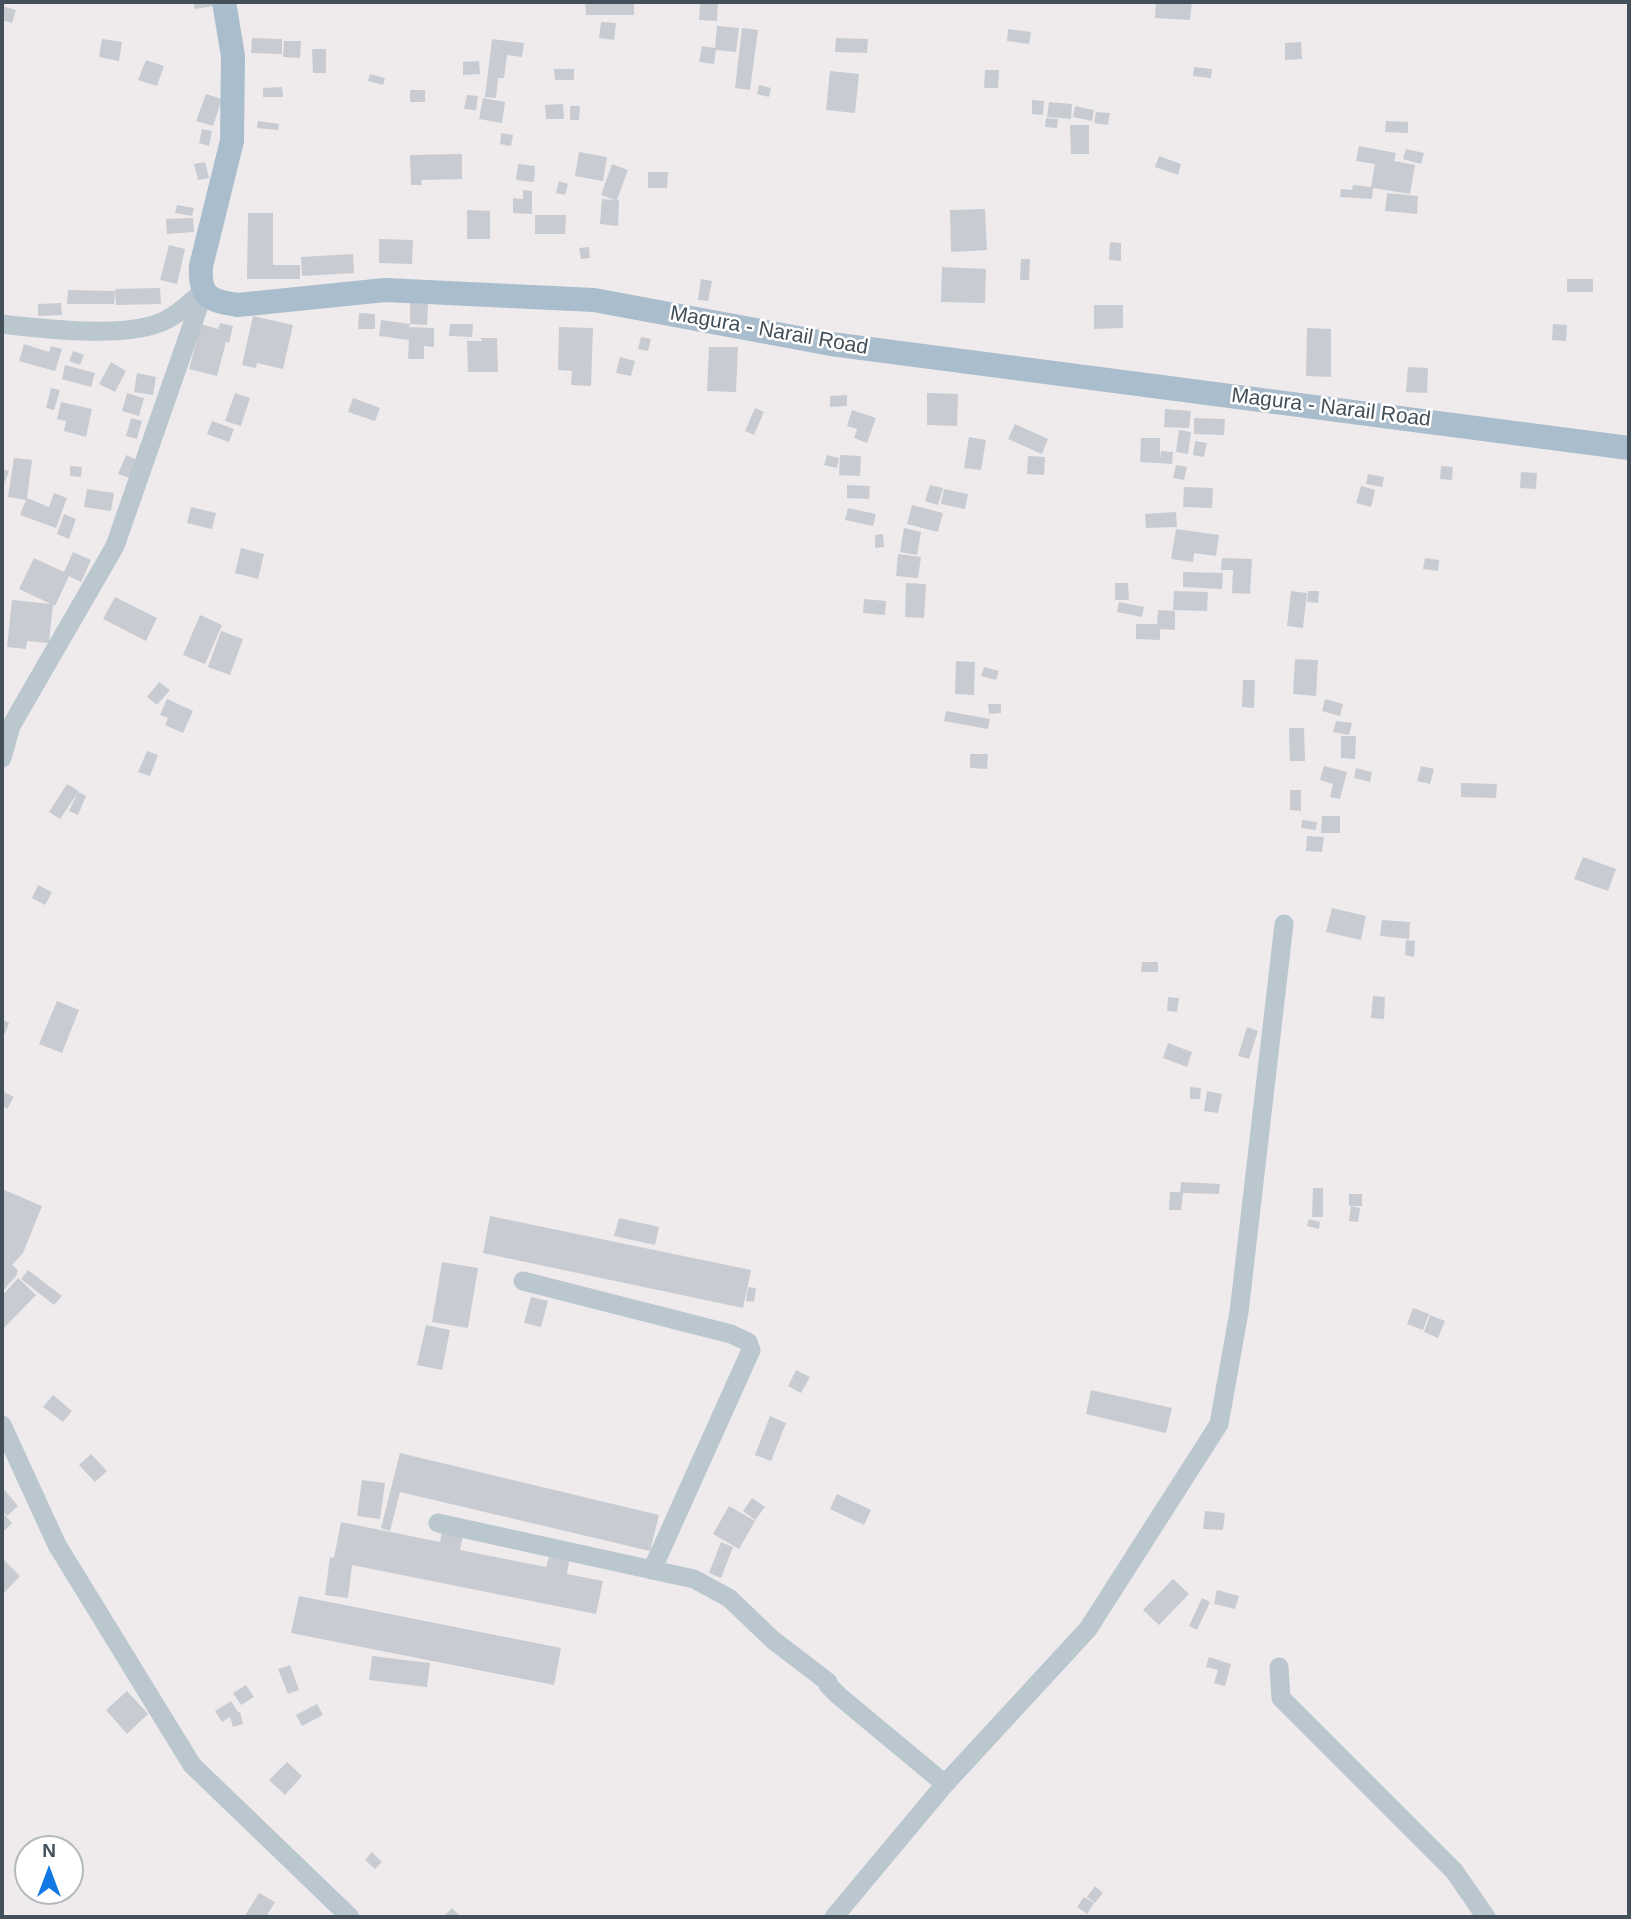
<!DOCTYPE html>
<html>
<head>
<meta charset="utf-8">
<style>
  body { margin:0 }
  #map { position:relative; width:1631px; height:1919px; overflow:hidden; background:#efebec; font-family:Helvetica,sans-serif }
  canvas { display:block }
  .frame { position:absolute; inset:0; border:4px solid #43505a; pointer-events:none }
  .north { position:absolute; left:14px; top:1835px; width:70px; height:70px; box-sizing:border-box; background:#fff; border:2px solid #b4b9bd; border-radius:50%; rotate:0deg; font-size:19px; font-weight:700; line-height:28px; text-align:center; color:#43505a }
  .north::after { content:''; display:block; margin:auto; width:24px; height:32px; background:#1177e3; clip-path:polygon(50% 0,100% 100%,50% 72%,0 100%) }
</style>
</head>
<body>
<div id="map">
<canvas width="1631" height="1919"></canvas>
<div class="frame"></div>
<div class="north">N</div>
</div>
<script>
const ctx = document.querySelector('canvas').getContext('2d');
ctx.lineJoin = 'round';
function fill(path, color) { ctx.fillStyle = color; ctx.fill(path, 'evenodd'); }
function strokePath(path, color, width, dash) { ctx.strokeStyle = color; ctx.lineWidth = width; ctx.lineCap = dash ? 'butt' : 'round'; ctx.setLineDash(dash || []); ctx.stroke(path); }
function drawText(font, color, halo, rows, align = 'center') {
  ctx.font = font + ' Helvetica,sans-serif'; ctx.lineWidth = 5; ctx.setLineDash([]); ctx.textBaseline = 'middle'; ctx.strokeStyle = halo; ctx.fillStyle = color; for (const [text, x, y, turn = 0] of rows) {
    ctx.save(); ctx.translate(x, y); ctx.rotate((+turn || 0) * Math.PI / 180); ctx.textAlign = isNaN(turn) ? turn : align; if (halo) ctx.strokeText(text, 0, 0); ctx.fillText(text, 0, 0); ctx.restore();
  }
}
const building = new Path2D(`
  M193,2H213L214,6L195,9Z
  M585,2H634V15H586Z
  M700,2H718L717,21L699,20Z
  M1156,2H1192L1190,20L1155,18Z
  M2,6L16,10L12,23L2,20Z
  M601,22L616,23L614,40L599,38Z
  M717,26L739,28L736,52L716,50L714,64L699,62L702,46L715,48Z
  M742,28L758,30L750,90L735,88Z
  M1008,29L1031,32L1029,44L1007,41Z
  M252,38L282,39V54L251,53Z
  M836,38L868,39L867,53L835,52Z
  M102,39L122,42L119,61L99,57Z
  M492,39L524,43L522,57L507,55L504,78H498L496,98L485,97Z
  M284,41H301L300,58L283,57Z
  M1301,42L1302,59L1285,60V43Z
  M312,49H326V73H313Z
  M146,60L164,66L157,86L138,80Z
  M479,61L480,74L463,75V62Z
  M1194,67L1212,69L1211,78L1193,76Z
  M554,69H574V80H555Z
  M985,70H999L998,88H984Z
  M830,71L859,74L855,113L826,110Z
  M370,74L385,78L383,85L368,81Z
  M759,85L771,88L769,97L757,94Z
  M282,87L283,97H263V88Z
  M410,90H425V102H410Z
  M206,94L222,99L213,126L196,121Z
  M467,95L478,96L476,110L464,109Z
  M483,98L505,102L502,123L479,119Z
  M1032,100L1044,101L1043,115L1032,114Z
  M1049,102L1072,104L1071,119L1047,117Z
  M563,104L564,119H546L545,105Z
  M570,106H580L579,120H570Z
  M1075,106L1094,110L1092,121L1073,117Z
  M1096,112L1110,113L1108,125L1094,123Z
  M1046,118L1058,119L1057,128L1045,127Z
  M258,121L279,124L278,130L257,128Z
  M1386,121L1408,122V133L1385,132Z
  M1070,125H1089V154H1071Z
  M202,129L212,131L209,146L199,143Z
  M501,133L513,135L511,146L500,144Z
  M1359,146L1396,153L1394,161L1415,165L1410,194L1373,188L1372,199L1340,197L1341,189L1352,190L1353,185L1371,187L1375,164L1356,161Z
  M1406,149L1424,153L1421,164L1403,159Z
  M579,152L607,157L603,181L575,176Z
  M462,154V179L421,180L422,185H411L410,155Z
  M1159,156L1181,164L1178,175L1155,167Z
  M205,162L209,178L198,180L194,164Z
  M518,164L535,166L534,182L516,180Z
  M612,164L628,170L617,200H619L618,226L600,224L602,199L615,200L601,195Z
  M648,172H668L667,188H648Z
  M559,181L568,184L565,195L556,193Z
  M523,190L532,191V214L513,213V198L523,199Z
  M1387,193L1418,196L1417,214L1385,211Z
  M177,205L194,208L192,216L175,213Z
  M985,209L987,250L951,252L950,210Z
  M467,210L490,211V239H467Z
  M248,213H273V265H300V279H247Z
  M535,215H566L565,234H535Z
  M193,218L194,232L167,234L166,219Z
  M379,239L413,240L412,264L379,263Z
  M1110,242L1121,243V261L1109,260Z
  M169,245L185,249L177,284L160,280Z
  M589,247L590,258L581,259L579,248Z
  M353,254L354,273L302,276L301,257Z
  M1021,259H1030L1029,280H1020Z
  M942,267L986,269L985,303L941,302Z
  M701,279L712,281L708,301L698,300Z
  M1567,279H1593V292H1567Z
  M160,288L161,304L116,305L115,289Z
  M68,290L115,291L114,304H67Z
  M61,303L62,315L38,316V304Z
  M410,303L428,304L427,325L410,324Z
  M1094,305H1123V328L1094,329Z
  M359,313L375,314V329H358Z
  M253,316L293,325L283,369L257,363L256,368L242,365Z
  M381,320L410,324L409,327L434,328V347L424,346V359H408L409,340L379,336Z
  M220,323L233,326L229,343L226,342L217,376L189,369L201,324L218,329Z
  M450,324H473L472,337L449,336Z
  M1553,324L1567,325L1566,341L1552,340Z
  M559,327L593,328L591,386L571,385L572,371L558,370Z
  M1307,328L1331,329V377L1306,376Z
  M641,337L651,339L648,351L638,349Z
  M481,338H497L498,372H468L467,341H482Z
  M24,344L49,352L51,346L62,349L55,371L19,361Z
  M709,347H738L736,392L707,391Z
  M73,351L84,355L80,365L69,361Z
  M620,357L635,361L631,376L616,373Z
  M111,362L126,371L115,392L99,384Z
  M65,365L95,373L91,387L62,379Z
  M1408,367L1428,368L1427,393L1406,392Z
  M137,373L156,377L153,395L134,392Z
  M51,388L60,390L54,410L46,408Z
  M127,393L144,398L139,416L122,411Z
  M235,393L250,398L241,426L225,421Z
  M927,393L958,394L957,426L927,425Z
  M847,395V406L830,407V396Z
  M353,398L380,408L375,421L348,412Z
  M61,402L92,409L86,437L64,431L66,421L57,419Z
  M755,408L764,412L754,435L745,431Z
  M1165,409L1191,411L1189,428L1164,427Z
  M852,410L876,418L867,443L854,438L857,429L847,426Z
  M131,418L142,421L137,439L126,436Z
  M1194,418L1225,419L1224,435L1194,434Z
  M212,421L234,429L229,442L207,434Z
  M1015,424L1048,439L1042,454L1008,439Z
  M1179,430L1191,432L1188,454L1176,452Z
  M969,437L986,440L981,470L964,468Z
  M1141,438H1160V459L1161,451L1173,452L1172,464L1140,462Z
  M1195,441L1207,443L1204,457L1193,455Z
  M126,455L137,460L129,478L118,474Z
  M827,455L839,458L837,468L824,465Z
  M840,455L861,456L860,476L839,475Z
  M1028,456L1045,457L1044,475L1027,474Z
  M14,458L32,460L27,498L49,507L54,493L67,498L56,528L20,515L26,500L8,497Z
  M1176,465L1187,467L1184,480L1173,478Z
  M70,466L82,467L81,477L70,476Z
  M1441,466L1453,467L1452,480L1440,479Z
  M2,469L9,471L2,490Z
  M1521,472L1537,473L1536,489L1520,488Z
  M1368,474L1384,477L1382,487L1366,484Z
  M847,485L870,486L869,499L847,498Z
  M930,485L943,488L938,505L925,501Z
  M1361,486L1375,490L1371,507L1356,503Z
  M1184,487L1213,488L1212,508L1183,507Z
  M87,489L114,493L111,511L84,507Z
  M944,489L968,494L965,509L941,504Z
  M912,505L943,513L938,532L907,524Z
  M191,507L216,513L212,529L187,523Z
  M848,508L876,514L873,526L845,520Z
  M1176,512L1177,527L1146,528L1145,514Z
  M64,514L76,519L69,539L57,534Z
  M904,528L921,532L917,555L900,552Z
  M1176,529L1219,535L1216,556L1194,553L1193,562L1171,559Z
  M883,534L884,547L875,548V535Z
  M241,548L264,554L258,579L235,573Z
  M73,552L91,560L81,582L69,576L55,606L53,604L49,643L27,641L26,649L7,647L12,600L51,604L19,589L34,558L64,572Z
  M898,554L921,557L918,578L896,576Z
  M1222,558L1252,559L1250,594L1232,593L1233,570H1221Z
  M1425,558L1439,560L1438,571L1423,569Z
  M1183,572L1223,573L1222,589L1183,587Z
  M906,583L926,584L924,618L905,617Z
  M1115,583H1128L1129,600H1115Z
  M1174,591L1208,592L1207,611L1173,610Z
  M1291,591L1307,593L1303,628L1287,626Z
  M1308,591H1319L1318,603L1307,602Z
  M115,597L157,618L146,641L103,619Z
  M864,599L886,601L885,615L863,613Z
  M1119,602L1144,607L1142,617L1117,612Z
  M1158,610L1175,611V630L1160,629V640L1136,639V624H1157Z
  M200,615L222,625L205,664L183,655Z
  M221,631L243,639L230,675L208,667Z
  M1295,659L1318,660L1316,696L1293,694Z
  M956,661L975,662L974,695L955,694Z
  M984,667L999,671L996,680L981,676Z
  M1243,680H1255L1254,708L1242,707Z
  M159,682L170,690L157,705L147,697Z
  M167,699L193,711L183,733L165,725L168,718L160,715Z
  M1325,699L1343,704L1340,716L1322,711Z
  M988,704H1001V713L989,714Z
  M946,711L990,719L988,729L944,721Z
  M1336,721L1352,723L1349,735L1333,732Z
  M1289,728H1304L1305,761H1290Z
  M1341,736H1356L1355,759L1341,758Z
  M147,751L158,755L150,776L138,772Z
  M970,754H988L987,769L970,768Z
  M1324,766L1347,772L1340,799L1330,797L1333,784L1320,780Z
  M1421,766L1434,769L1430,784L1417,781Z
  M1356,768L1372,772L1370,782L1354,778Z
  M1461,783L1497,784L1496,798L1461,797Z
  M67,784L79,791L60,819L49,812Z
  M1290,790H1301V811L1290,810Z
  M78,792L86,796L78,815L69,811Z
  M1322,816H1340V833H1321Z
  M1302,820L1317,822L1316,830L1301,828Z
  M1307,836L1324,837L1322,852L1306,851Z
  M1583,857L1616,869L1608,891L1574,879Z
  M38,885L52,892L45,905L32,898Z
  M1332,908L1366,916L1361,940L1326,932Z
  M1382,920L1410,922L1409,939L1380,936Z
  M1406,940L1415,941L1414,957L1405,955Z
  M1142,962H1158V972H1141Z
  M1373,996L1385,997L1384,1019L1371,1018Z
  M1168,997L1179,998L1177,1012L1167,1011Z
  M57,1001L79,1010L62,1053L39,1044Z
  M2,1019L9,1023L2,1041Z
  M1247,1027L1258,1031L1249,1059L1238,1056Z
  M1168,1043L1192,1052L1187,1067L1163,1058Z
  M1190,1087L1201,1088L1200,1099H1190Z
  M2,1091L14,1097L7,1109L2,1105Z
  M1207,1091L1222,1094L1218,1113L1204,1111Z
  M1181,1182L1220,1184L1219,1194L1183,1193L1181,1210H1169L1170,1192H1180Z
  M1313,1188H1323V1217H1312Z
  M2,1189L42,1206L23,1253L12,1265L18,1270L16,1276L2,1292Z
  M1349,1194H1362V1206H1349Z
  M1351,1206L1360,1208L1358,1222L1349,1221Z
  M490,1216L751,1270L743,1308L483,1253Z
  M619,1218L659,1227L655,1245L614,1236Z
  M1309,1219L1320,1222L1319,1229L1307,1226Z
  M442,1262L478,1268L468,1328L432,1322Z
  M28,1270L62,1296L54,1305L21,1279Z
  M18,1278L36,1295L2,1330V1296Z
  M748,1287L756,1288L754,1302L746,1301Z
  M531,1297L548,1301L541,1327L524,1323Z
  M1413,1308L1429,1314L1423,1330L1407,1324Z
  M1430,1315L1445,1321L1438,1338L1424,1332Z
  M426,1325L450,1330L442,1370L417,1365Z
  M796,1370L810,1377L801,1393L788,1386Z
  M1091,1390L1172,1408L1166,1433L1086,1414Z
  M53,1395L72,1411L63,1422L43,1407Z
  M770,1416L786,1423L771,1461L755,1455Z
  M400,1453L659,1515L650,1551L400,1492L390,1531L381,1528Z
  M91,1454L107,1471L95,1482L79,1465Z
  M362,1480L385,1483L380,1519L357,1516Z
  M2,1487L18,1506L7,1516L2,1510Z
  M837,1494L871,1510L864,1525L830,1509Z
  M752,1498L765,1507L755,1520L743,1511Z
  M729,1506L755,1521L739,1549L713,1534Z
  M1205,1511L1225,1513L1223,1530L1203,1529Z
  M2,1512L12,1523L2,1533Z
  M341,1522L440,1542L442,1531L463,1535L460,1550L546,1567L549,1557L569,1561L567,1574L603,1581L596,1614L352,1565L348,1598L325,1595L330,1557L334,1558Z
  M721,1542L733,1547L721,1578L709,1573Z
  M2,1558L20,1576L2,1595Z
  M1173,1579L1189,1594L1159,1625L1143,1610Z
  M1217,1590L1239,1596L1235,1609L1214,1604Z
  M299,1596L561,1648L554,1685L291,1633Z
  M1202,1598L1210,1602L1197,1630L1189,1626Z
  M372,1656L430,1663L427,1687L369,1680Z
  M1209,1657L1231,1664L1225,1686L1214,1683L1218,1670L1206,1667Z
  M290,1665L299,1690L288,1694L278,1669Z
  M246,1685L254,1697L241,1705L233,1693Z
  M127,1691L148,1714L127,1734L106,1710Z
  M231,1701L238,1712H240L243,1724L233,1727L230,1717L222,1722L215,1711Z
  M317,1704L323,1715L302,1726L296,1715Z
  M287,1762L302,1776L285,1795L269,1780Z
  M372,1852L382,1862L375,1869L365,1860Z
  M1095,1886L1103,1893L1095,1903L1087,1897Z
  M259,1893L275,1902L266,1917H244Z
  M1084,1897L1094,1903L1087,1914L1077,1907Z
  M452,1908L461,1917H443Z`);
const minor = new Path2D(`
  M2,324C42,329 121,338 159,323C176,317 190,302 204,291
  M2,758L11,726L115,546L204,291
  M523,1281L731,1334L748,1342L751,1350L652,1570
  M2,1425L57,1545L192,1765L350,1917
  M438,1523L694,1579L729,1598L773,1640L828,1682V1685L839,1696L945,1784
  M1279,1667L1281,1698L1454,1871L1486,1917
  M834,1917L945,1784L1088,1629L1219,1424L1239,1312L1284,924`);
const major = new Path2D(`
  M224,2L233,56L232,141L201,266C199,297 210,301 238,305L385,290L594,300L831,344L1629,448`);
const streetNames = [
  ["Magura - Narail Road",769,331,10],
  ["Magura - Narail Road",1331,408,7]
];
fill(building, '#c8cbd1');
strokePath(minor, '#bbc7cf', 19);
strokePath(major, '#a9bdcd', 24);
drawText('21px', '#43505a', '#fff', streetNames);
</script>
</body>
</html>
